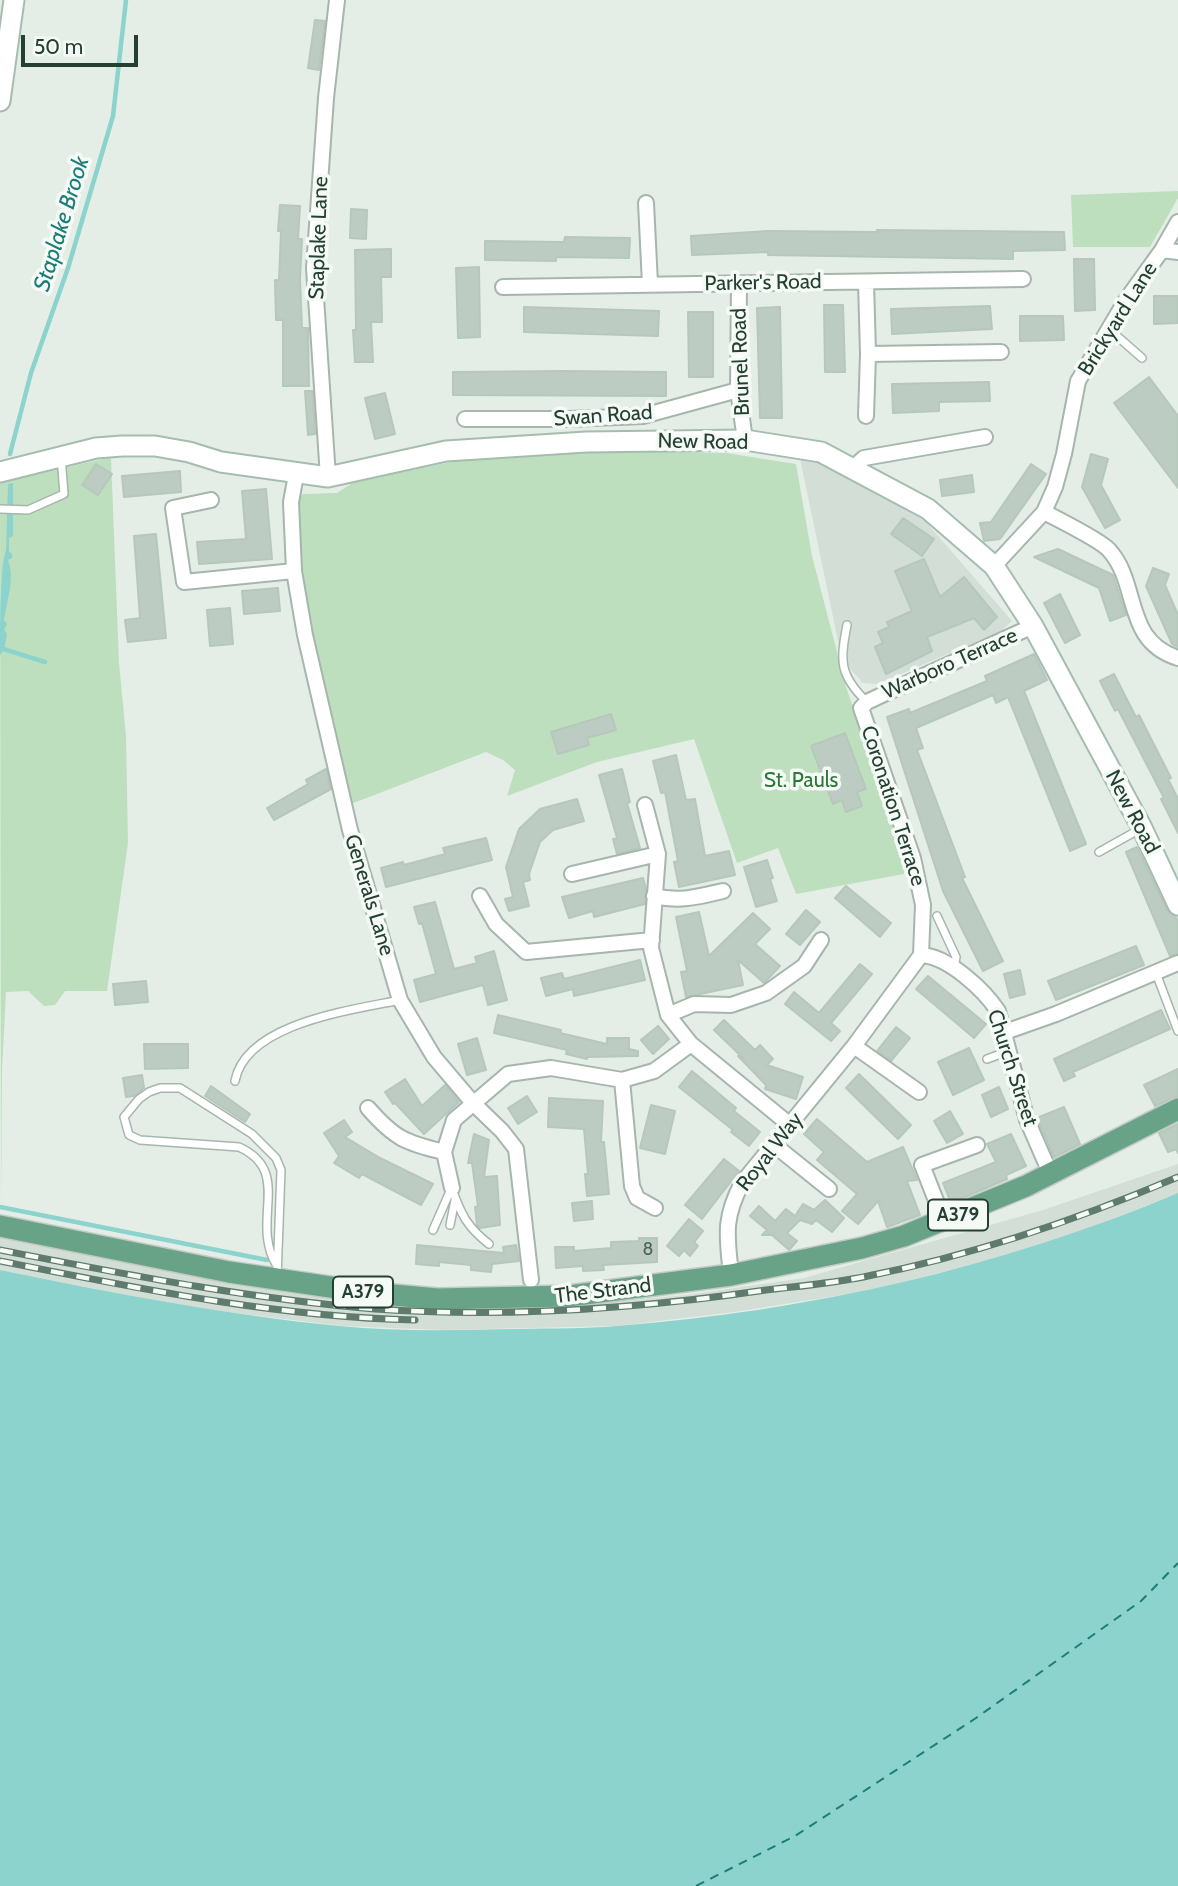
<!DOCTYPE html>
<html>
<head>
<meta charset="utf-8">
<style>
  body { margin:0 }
  #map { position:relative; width:1178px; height:1886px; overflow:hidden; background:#e4eee7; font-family:Cabin,sans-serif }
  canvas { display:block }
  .scale { position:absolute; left:21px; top:35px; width:117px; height:32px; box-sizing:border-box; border:4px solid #234031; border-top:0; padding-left:9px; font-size:21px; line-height:24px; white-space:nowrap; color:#234031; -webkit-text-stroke:5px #f5faf6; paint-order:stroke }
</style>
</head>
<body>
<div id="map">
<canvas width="1178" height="1886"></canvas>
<div class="scale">50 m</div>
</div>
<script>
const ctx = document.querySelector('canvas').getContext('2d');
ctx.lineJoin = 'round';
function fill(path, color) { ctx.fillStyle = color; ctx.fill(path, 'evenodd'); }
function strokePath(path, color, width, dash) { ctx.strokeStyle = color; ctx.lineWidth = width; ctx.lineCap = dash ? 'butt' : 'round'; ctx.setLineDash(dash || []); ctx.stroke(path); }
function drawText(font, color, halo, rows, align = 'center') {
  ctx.font = font + ' Cabin,sans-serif'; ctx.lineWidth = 7; ctx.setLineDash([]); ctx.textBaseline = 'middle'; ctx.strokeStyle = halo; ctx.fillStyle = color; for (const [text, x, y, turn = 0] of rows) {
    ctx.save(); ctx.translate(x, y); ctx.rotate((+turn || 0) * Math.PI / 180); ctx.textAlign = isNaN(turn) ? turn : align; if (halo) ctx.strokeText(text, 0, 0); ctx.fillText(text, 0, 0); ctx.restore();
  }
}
const built = new Path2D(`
  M798,449L925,521L1012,621L1001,631L878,684L863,683L842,660Z
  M1178,1164V1193L1067,1237L1003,1257L867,1291L735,1312L616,1326L443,1330L342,1326L187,1307L0,1270V1238L157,1268L478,1306L611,1302L687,1295L804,1278L1043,1210Z`);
const green = new Path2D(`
  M1178,191V198L1150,247H1073L1071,195Z
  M616,450L726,453L796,464L812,556L847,690L903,852L904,874L796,894L778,848L737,863L694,739L597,762L507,796L515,770L503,760L486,752L351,804L327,725L300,571L295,499L303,494L337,493L354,482L461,460Z
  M111,457L119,663L126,736L128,843L107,991H65L55,1005L44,1006L28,991L6,992L2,1070L1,1209L0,483Z`);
const water = new Path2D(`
  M13,483V536L9,538V551L12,554V558L8,560C15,578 7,601 4,620L7,624L4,630L7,634L4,650L0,655C0,632 0,566 6,550L8,484Z
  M1178,1193V1886H0V1270C113,1293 225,1315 339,1326C399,1332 460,1330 520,1329C552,1328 585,1329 617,1326C810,1311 1000,1268 1178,1193Z`);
const stream = new Path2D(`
  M10,454L31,373L68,268L113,116L126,0
  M0,648L45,662
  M0,1207L267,1260`);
const ferry = new Path2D(`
  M696,1886L795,1836L976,1718L1141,1601L1178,1563`);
const building = new Path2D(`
  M315,20L325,21L319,70L308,68Z
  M280,205L300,206L298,239H302L300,279L302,328H308L309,386H283V320H276L275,280H279L281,231H278Z
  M351,209L367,210L366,239L350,238Z
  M877,230L1064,232L1065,250L1013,251V259L768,255V252L692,255L691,236L768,231L877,232Z
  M565,237L630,238L629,258L556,257V261L485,260V241L564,242Z
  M391,249V277H381L382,322H371L373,362H355L353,330H356L355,250Z
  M1074,259H1094L1095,310L1075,311Z
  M479,267L480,337L458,338L456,268Z
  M1154,296H1178V323L1154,324Z
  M824,305H843L845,372H825Z
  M990,306L992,329L892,334L891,309Z
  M524,307L659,311L658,336L524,332Z
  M780,307L782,418H760L757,308Z
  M688,312H713V377H689Z
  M1020,316H1063L1064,340L1020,341Z
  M563,371L666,372V396L453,395V372Z
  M1149,377L1178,416V488L1114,403Z
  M989,382L990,401L939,402V411L893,413L892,384Z
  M305,391H313L315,434L308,435Z
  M385,393L395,434L375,439L365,398Z
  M1091,454L1108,459L1101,485L1120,520L1105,528L1082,487Z
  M96,464L112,474L98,495L82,485Z
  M1031,464L1046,474L1000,539L984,541L980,523L991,522Z
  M180,471L181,492L124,497L122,476Z
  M972,475L974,492L942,496L940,480Z
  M266,489L272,559L199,564L197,542L246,539L242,491Z
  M903,518L934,539L922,556L891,534Z
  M156,534L166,638L128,642L125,620L140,618L134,536Z
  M1058,549L1113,575L1126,615L1110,621L1099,588L1034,557Z
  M924,559L940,597L964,577L997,617L984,630L974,618L927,637L932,651L886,674L875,647L883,643L878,632L889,627L887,622L912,611L895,571Z
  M1153,568L1169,574L1165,585L1178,615V647L1172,644L1146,586Z
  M278,588L280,611L244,614L242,591Z
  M1060,594L1080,635L1065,643L1044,603Z
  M230,608L233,644L210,646L207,610Z
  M1034,654L1047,680L1024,691L1086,844L1070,851L1008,697L996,703L993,695L916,728L923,748L917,750L965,877L962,878L1003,961L983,971L943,891L887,717L909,709L910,713L987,681L985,676Z
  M1114,674L1136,717L1139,715L1171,778L1168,779L1178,799V833L1161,799L1164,798L1118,709L1115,711L1100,681Z
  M611,714L616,730L587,738L589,745L558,754L551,732Z
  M845,733L866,789L857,792L862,806L846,812L842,800L833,804L811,746Z
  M676,755L686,800L695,799L705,856L729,851L735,875L679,887L674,862L678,861L665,792L661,793L653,761Z
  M326,769L331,789L274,820L267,808L308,784L306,780Z
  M622,769L630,802L627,803L640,848L617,854L613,839L617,838L599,775Z
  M577,799L584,821L553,830L540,842L529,874L530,880L523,882L529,906L509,911L505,899L513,897L506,867L519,829L540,809Z
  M486,838L492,860L386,887L381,868L403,862L404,865L445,854L443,848Z
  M1137,847L1167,910L1176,917L1178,923V954L1170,956L1126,852Z
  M767,860L773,878L770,879L777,901L756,907L744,867Z
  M643,878L646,889L645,904L594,917L593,911L569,918L562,897Z
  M846,886L891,923L880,937L835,898Z
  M435,902L454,969L477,963L475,957L494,951L507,1000L488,1005L483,985L420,1002L414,980L436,974L422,923L419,924L414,907Z
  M806,910L820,922L800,945L786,934Z
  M699,912L709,956L753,913L770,929L755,944L780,966L764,983L738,960L743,985L686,997L681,972L687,971L676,917Z
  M1136,946L1144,965L1056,1000L1048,981Z
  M640,960L645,980L574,996L573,989L546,996L541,978L562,973L564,979Z
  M860,964L872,974L831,1023L840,1031L831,1041L785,1004L794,992L819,1013Z
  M1020,970L1025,994L1010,998L1004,974Z
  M928,976L986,1024L974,1038L916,989Z
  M146,981L148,1002L115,1005L113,984Z
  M1161,1010L1170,1029L1073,1072L1075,1076L1064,1081L1054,1059Z
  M498,1015L561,1030L560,1033L607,1044V1038H629V1049L638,1051V1056L587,1057V1059L566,1054L567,1050L494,1033Z
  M724,1020L755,1050L760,1045L773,1059L767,1065L803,1077L796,1099L765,1089L766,1085L738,1056L743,1058L714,1030Z
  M658,1026L669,1039L653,1054L641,1040Z
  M896,1027L910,1038L891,1061L877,1051Z
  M477,1038L486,1070L467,1075L458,1044Z
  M144,1044H188V1068L145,1069Z
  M969,1048L984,1080L953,1095L938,1062Z
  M1178,1069V1096L1155,1106L1144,1085Z
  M692,1071L736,1108L734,1111L760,1132L749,1146L731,1132L733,1130L679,1087Z
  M859,1074L911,1125L898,1139L846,1088Z
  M142,1075L144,1088L134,1096L126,1097L123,1078Z
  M405,1079L422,1106L445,1085L459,1102L424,1134L395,1103L393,1104L385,1092Z
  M211,1086L250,1114L245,1122L205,1096Z
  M999,1087L1008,1109L991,1117L982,1095Z
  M527,1096L537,1112L518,1124L508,1108Z
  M549,1098L603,1101L601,1142H604L609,1194L587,1196L585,1174H588L584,1129L548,1127Z
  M651,1105L675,1111L665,1154L640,1148Z
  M1064,1107L1080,1144L1054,1157L1037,1118Z
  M950,1111L963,1134L947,1143L934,1121Z
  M817,1119L867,1162L903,1147L917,1180L907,1181L920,1215L887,1227L878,1201L858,1224L842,1211L857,1194L817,1160L824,1152L804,1134Z
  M344,1120L352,1132L345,1137L380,1158L433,1184L421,1205L362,1174L359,1178L334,1163L339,1156L324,1133Z
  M1178,1124V1153L1176,1149L1168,1152L1159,1133Z
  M474,1134L489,1140L484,1177L497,1176L500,1225L480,1228L477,1225L475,1207L478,1206L472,1163H468Z
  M1011,1134L1026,1166L1006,1175L1007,1179L951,1203L943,1183L996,1162L987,1144Z
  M724,1159L739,1171L702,1219L685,1205Z
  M825,1200L844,1218L832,1232L816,1220L812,1224L800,1220L787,1233L797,1241L789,1250L772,1235H762L767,1230L750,1216L759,1206L775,1221L786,1209L795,1216L803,1204L814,1210Z
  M592,1201L593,1219L574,1221L572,1203Z
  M689,1219L703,1231L694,1242L698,1246L690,1256L684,1250L679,1256L667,1246Z
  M639,1238H657V1262L603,1265L604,1270L583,1271V1266L556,1268L555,1247H574V1251L611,1248V1242L639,1241Z
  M417,1245L504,1253L503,1247L516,1245L519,1261L492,1264L491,1272L471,1270V1265L439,1262V1266L416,1264Z`);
const lane = new Path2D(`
  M1109,329L1142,358
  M0,509L28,510L64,494L61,457
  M847,625C840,661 839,675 867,702
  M1099,852L1142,828
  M937,916L956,957L954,969
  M1156,973L1178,1031
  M987,1059L1009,1051
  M235,1081C246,1023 352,1010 400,1000
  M452,1189C461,1214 467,1227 489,1244
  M450,1225L455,1200
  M433,1230L451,1189
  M277,1266C249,1221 294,1172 239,1147L140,1140L129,1135L124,1117L139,1099L149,1092L160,1088H180L252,1134L276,1158L281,1170L277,1278`);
const street = new Path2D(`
  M646,203L650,284
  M1162,250L1178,252
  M866,282L868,354L866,416
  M739,284L738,390L745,440
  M503,287L1023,279
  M868,354L1001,352
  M465,419H569L643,416L738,390
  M853,468L864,458L985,437
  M296,475L291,502L294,571L305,635L350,830L400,1000L434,1057L473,1103L502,1131L516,1149L531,1280
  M328,477L314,268L326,98L337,0
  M211,500L173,508L184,582L294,571
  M1044,512C1059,520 1100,540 1109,550C1140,584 1123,641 1178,658
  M994,566L1044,512L1055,487L1064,454L1078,381L1126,300L1162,250L1178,222
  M645,805L658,854L651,948L668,1015L691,1044L790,1125
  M572,874L658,854
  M480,896L496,924L526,952L652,940
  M654,896C679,902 698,897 723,891
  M921,955L923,905L913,858L861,708L867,702L884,694L1033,626
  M921,955C948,956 984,990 998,1011L1027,1120L1051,1175
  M668,1015L694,1004L731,1005L766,993L804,966L821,940
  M1005,1032L1056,1014L1178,963
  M854,1046L919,1092
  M622,1080L632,1186L637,1198L655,1208
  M368,1108C395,1139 406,1143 444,1152L454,1120L508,1074L551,1068L622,1080L654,1071L691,1044
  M773,1144L829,1189
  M444,1152L452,1188
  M944,1221L922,1165L977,1145
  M731,1275C727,1236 723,1219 742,1183L854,1046L921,955`);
const secondary = new Path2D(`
  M0,101L14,0
  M0,472L96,448L122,446H155L189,452L221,462L328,477L446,451L586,442L745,440L821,452L928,509L994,566L1033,626L1142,828L1178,905`);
const primary = new Path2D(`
  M0,1226L229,1272L371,1293L438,1299L569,1296L731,1275L862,1248L904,1236L1026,1186L1178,1109`);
const rail = new Path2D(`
  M0,1250C124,1274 249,1299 375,1309C506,1318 637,1309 766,1290C800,1286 835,1283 868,1276C974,1255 1079,1219 1178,1177
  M0,1261C136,1288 276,1317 415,1320`);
const numberNames = [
  ["8",648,1250]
];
const shields = [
  [958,1215,60],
  [363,1292,60]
];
const shieldNames = [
  ["A379",958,1215],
  ["A379",363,1292]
];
const streetNames = [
  ["Staplake Lane",319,238,-88],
  ["Parker's Road",763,283,-1],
  ["Brickyard Lane",1118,319,-58],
  ["Brunel Road",741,362,-92],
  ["Swan Road",603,416,-4],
  ["New Road",703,442,1],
  ["Warboro Terrace",950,664,-24],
  ["Coronation Terrace",893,806,72],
  ["New Road",1132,812,62],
  ["Generals Lane",369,895,73],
  ["Church Street",1012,1068,72],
  ["Royal Way",770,1152,-52],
  ["The Strand",603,1291,-7]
];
const parkNames = [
  ["St. Pauls",801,781]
];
const waterNames = [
  ["Staplake Brook",62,224,-73]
];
fill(built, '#d2ded6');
fill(green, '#bddfbe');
fill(water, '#8cd3cd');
strokePath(stream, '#8cd3cd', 4.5);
strokePath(ferry, '#1c7d77', 2, [9, 7]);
fill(building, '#bcccc2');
strokePath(building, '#b6c7bc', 2);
strokePath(lane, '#a6b6ad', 10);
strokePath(street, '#a6b6ad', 18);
strokePath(secondary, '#a5bdaf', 23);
strokePath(primary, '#c1cac5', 24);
strokePath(lane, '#fff', 7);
strokePath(street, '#fff', 14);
strokePath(secondary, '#fff', 19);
strokePath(primary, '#68a387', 21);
strokePath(rail, '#5e7b6c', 7);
strokePath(rail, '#f5faf6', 4.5, [13]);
drawText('18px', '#496355', null, numberNames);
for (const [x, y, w] of shields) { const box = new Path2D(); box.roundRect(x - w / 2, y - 15.5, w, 31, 5); ctx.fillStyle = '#f5faf6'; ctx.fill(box); strokePath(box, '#234031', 2); }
drawText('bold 19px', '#234031', null, shieldNames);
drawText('21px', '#234031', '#f5faf6', streetNames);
drawText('21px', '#2c7738', '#f5faf6', parkNames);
drawText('italic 23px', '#1c7d77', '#f5faf6', waterNames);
</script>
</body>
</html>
